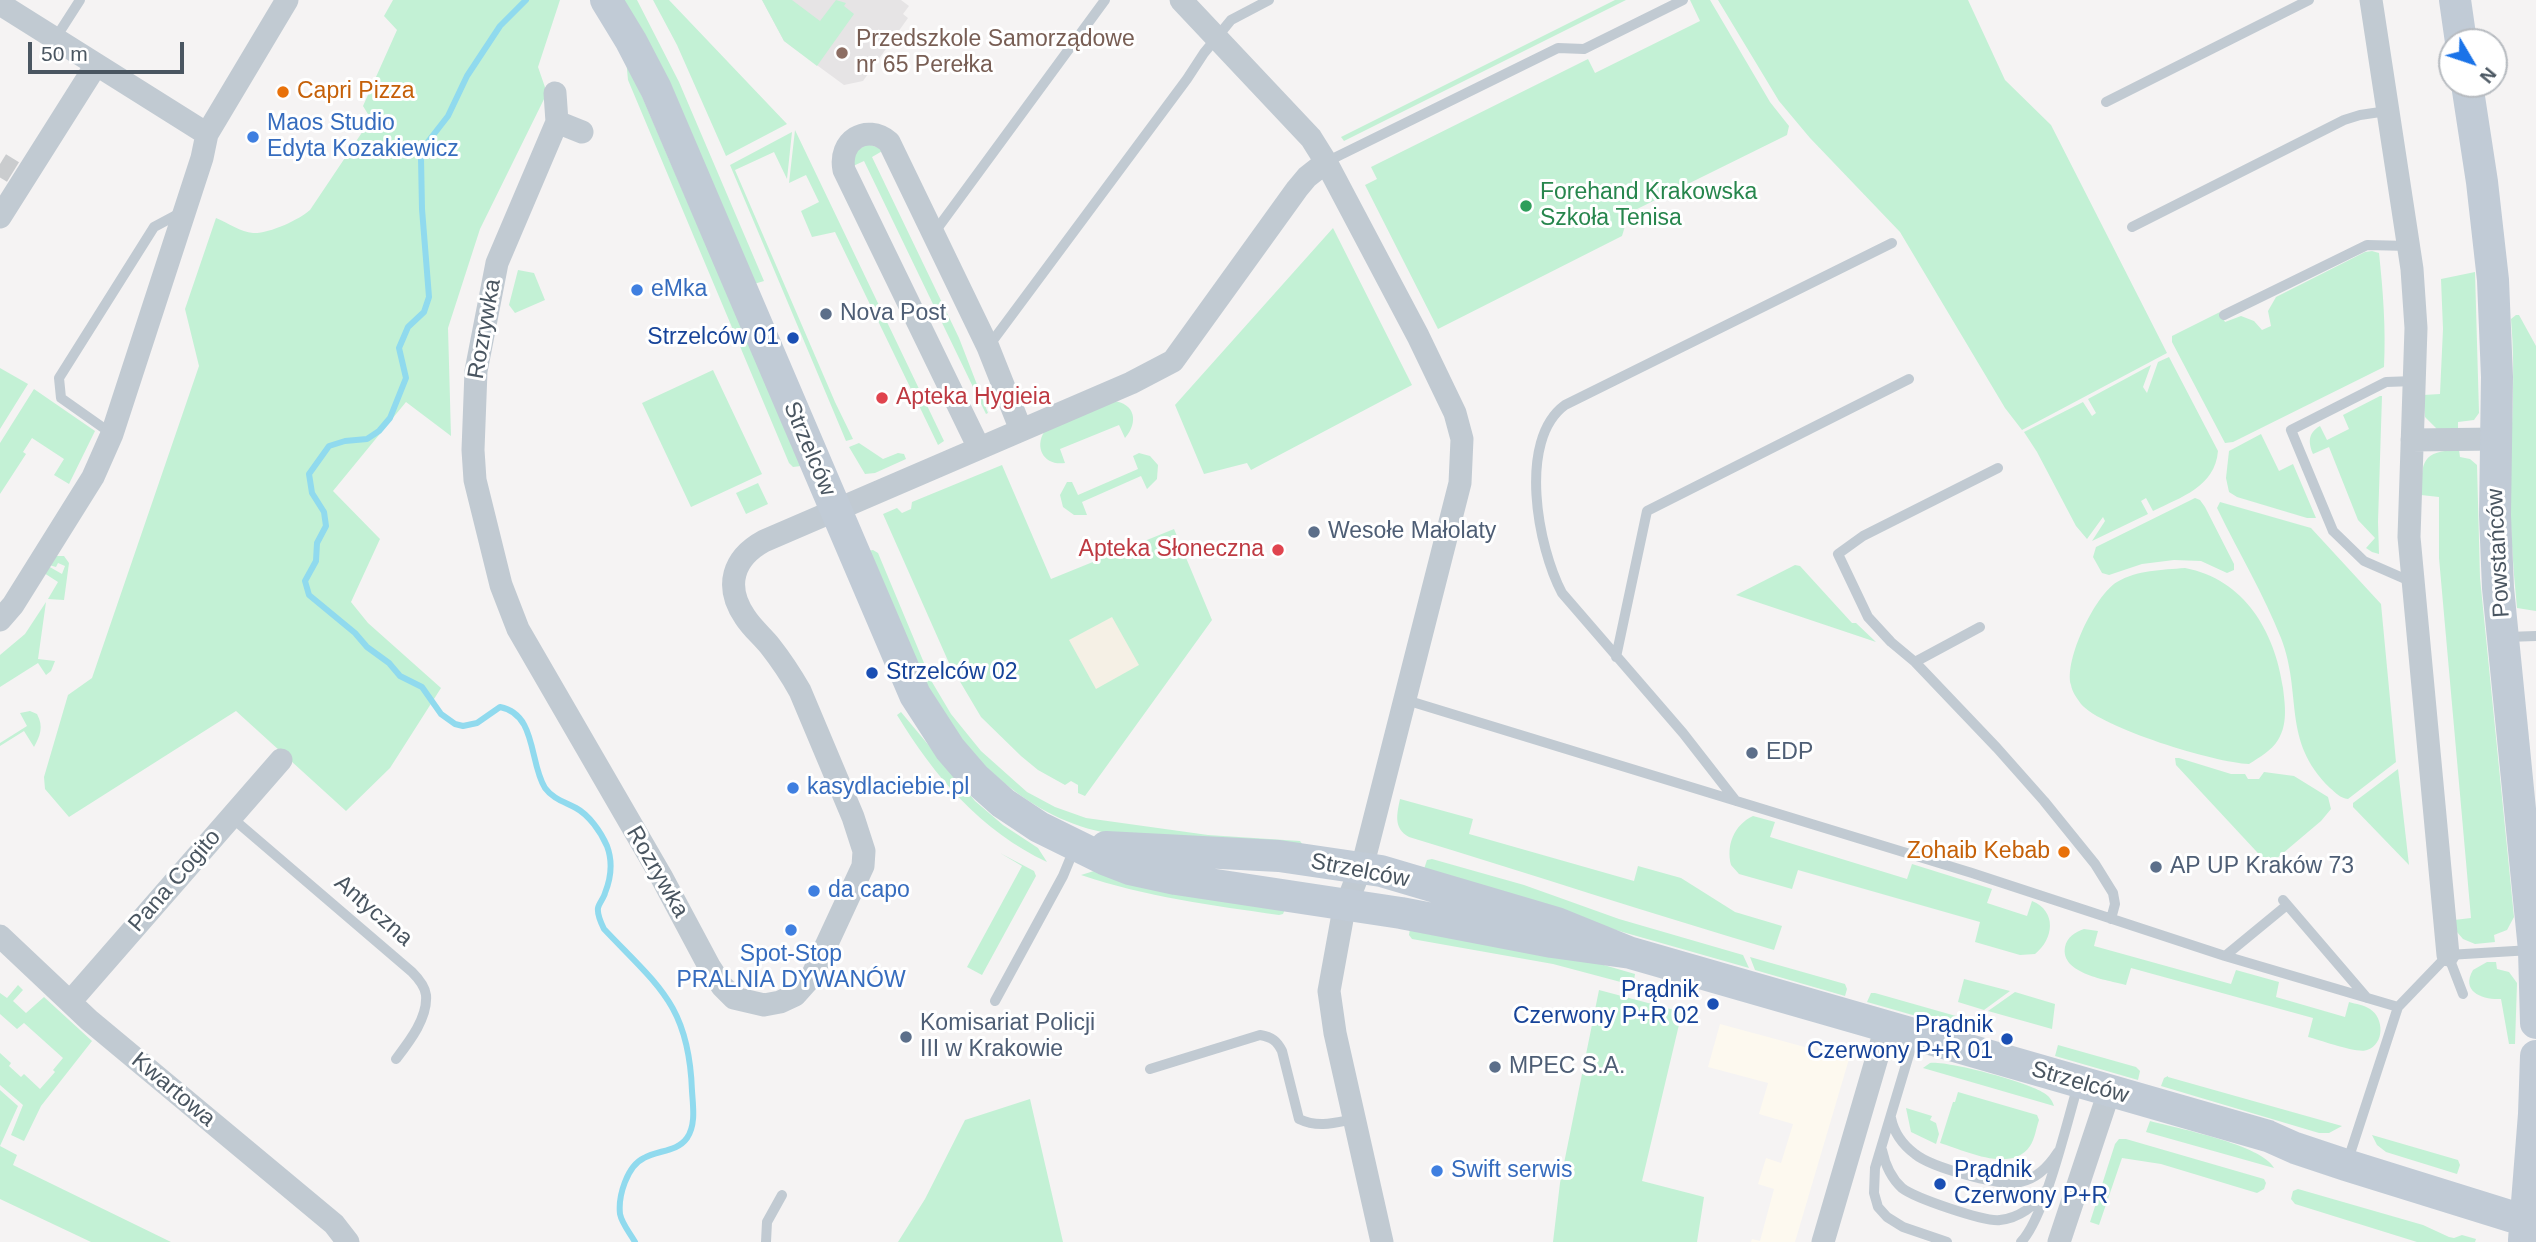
<!DOCTYPE html>
<html>
<head>
<meta charset="utf-8">
<style>
  body { margin:0 }
  #map { position:relative; width:2536px; height:1242px; overflow:hidden; background:#f5f3f3; font-family:Arial,sans-serif }
  canvas { display:block }
  .north { position:absolute; left:2438px; top:28px; width:70px; height:70px; box-sizing:border-box; background:#fff; border:2px solid #b7bbc0; border-radius:50%; rotate:129deg; font-size:19px; font-weight:700; line-height:28px; text-align:center; color:#4a5661 }
  .north::after { content:''; display:block; margin:auto; width:24px; height:32px; background:#1a73e8; clip-path:polygon(50% 0,100% 100%,50% 72%,0 100%) }
  .scale { position:absolute; left:28px; top:42px; width:156px; height:32px; box-sizing:border-box; border:4px solid #4a5661; border-top:0; padding-left:9px; font-size:21px; line-height:24px; white-space:nowrap; color:#4a5661; -webkit-text-stroke:5px #fff; paint-order:stroke }
</style>
</head>
<body>
<div id="map">
<canvas width="2536" height="1242"></canvas>
<div class="north">N</div>
<div class="scale">50 m</div>
</div>
<script>
const ctx = document.querySelector('canvas').getContext('2d');
ctx.lineJoin = 'round';
function fill(path, color) { ctx.fillStyle = color; ctx.fill(path, 'evenodd'); }
function strokePath(path, color, width, dash) { ctx.strokeStyle = color; ctx.lineWidth = width; ctx.lineCap = dash ? 'butt' : 'round'; ctx.setLineDash(dash || []); ctx.stroke(path); }
function drawText(font, color, halo, rows, align = 'center') {
  ctx.font = font + ' Arial,sans-serif'; ctx.lineWidth = 6; ctx.setLineDash([]); ctx.textBaseline = 'middle'; ctx.strokeStyle = halo; ctx.fillStyle = color; for (const [text, x, y, turn = 0] of rows) {
    ctx.save(); ctx.translate(x, y); ctx.rotate((+turn || 0) * Math.PI / 180); ctx.textAlign = isNaN(turn) ? turn : align; if (halo) ctx.strokeText(text, 0, 0); ctx.fillText(text, 0, 0); ctx.restore();
  }
}
const commercial = new Path2D(`
  M1720,1024L1849,1059L1795,1242H1751L1752,1239L1760,1241L1774,1189L1758,1184L1766,1158L1781,1163L1793,1124L1759,1114L1768,1083L1708,1067Z`);
const education = new Path2D(`
  M762,0H901L909,6L903,14L908,18L863,81L844,85L784,41Z`);
const green = new Path2D(`
  M393,0H560L538,67L547,93L480,229L448,328L451,436L406,402L333,491L380,539L351,602L368,623L441,688L390,768L346,811L236,711L69,817L45,789L44,777L68,695L92,678L199,366L185,309L216,218C228,223 241,232 253,233C268,234 299,220 310,210L371,119L363,106L397,30L384,16Z
  M622,0H637L679,82L764,281L754,284Z
  M653,0H669L787,124L726,156L677,45Z
  M762,0H792L820,21L836,0L846,3L844,6L854,14L817,66L784,41Z
  M1615,0H1626L1344,141L1341,137Z
  M1690,0H1710L1770,102L1789,126L1787,135L1629,213L1622,236L1438,329L1365,185L1377,179L1371,167L1588,59L1595,73L1700,21Z
  M1718,0H1968L2005,80L2051,125L2167,353L2022,430L2005,408L1900,232L1810,138L1779,101Z
  M626,59L801,466L793,467L789,463L628,80Z
  M795,130L944,441L938,445L835,232L812,237L801,211L819,202L806,175L789,183Z
  M792,132L787,179L774,152L735,170L835,402L853,439L846,441L730,165Z
  M868,144L884,150L872,157L959,338L988,413L986,414L864,161L851,167L854,152Z
  M1333,228L1412,385L1251,470L1247,463L1204,474L1175,405Z
  M2372,251L2379,253C2383,291 2386,328 2384,367L2233,442L2225,443L2172,342V336L2220,312L2225,322L2241,316L2254,321L2262,330L2271,326L2268,311L2276,297L2365,252Z
  M518,270L534,273L545,300L515,313L509,305Z
  M2475,272L2479,413L2474,420L2458,422V430L2437,429L2425,417L2423,395L2440,394L2443,329L2441,279Z
  M2516,315H2519L2536,346V611L2517,608C2513,567 2510,526 2510,485C2511,430 2516,374 2511,319Z
  M2169,357L2218,451C2215,487 2181,497 2153,511L2146,498L2141,501L2148,514L2092,541L2105,521L2103,517L2087,539L2076,526L2037,452L2024,432L2083,402L2092,416L2096,413L2088,399L2151,365L2143,387L2147,393L2158,362Z
  M0,368L28,384L0,429Z
  M713,370L762,474L691,507L642,403Z
  M34,389L95,431L69,484L54,475L64,459L32,438L23,452L26,454L0,494V443Z
  M2380,396H2382L2378,522L2379,554L2372,552L2366,548L2375,538L2358,520L2329,447L2313,454C2308,442 2308,433 2320,426L2327,440L2349,429L2343,415Z
  M1113,401C1135,403 1139,422 1125,438L1119,425L1060,449L1065,463C1045,466 1034,449 1044,432Z
  M2261,434L2279,471L2293,464L2316,518H2307L2237,497L2229,492L2226,478L2229,451Z
  M859,443L883,459L898,453L904,454L906,459L875,473L865,474L849,447Z
  M2459,450L2460,457L2470,459L2477,465L2480,578L2514,917L2507,930L2494,935L2495,942L2475,944L2463,939L2457,932L2454,920L2471,918L2439,558V497L2421,495C2422,461 2421,451 2459,450Z
  M1139,453L1150,456L1158,465L1157,479L1147,489L1141,476L1082,502L1087,515H1074L1063,507L1060,495L1067,482H1072L1078,495L1138,469L1133,456Z
  M1002,465L1051,579L1174,529L1212,620L1085,796L1078,793V785L1071,781L1065,785L1038,770L1021,756L981,717L949,663L883,514L897,508L902,513L911,509L912,502Z
  M758,483L768,504L746,514L736,493Z
  M2195,498L2200,500L2205,507L2234,564V570L2227,573L2201,561L2174,560L2142,564L2109,575L2102,573L2093,557L2096,547Z
  M2220,502L2311,528L2381,604L2396,762L2348,799C2340,798 2336,793 2330,788C2281,740 2303,695 2281,638C2264,595 2239,553 2219,512L2217,508Z
  M873,550L878,553L932,682L951,714L981,751L1027,792L1055,807L1086,818L1208,835L1300,841L1303,845C1266,843 1229,841 1192,840C1161,839 1131,838 1102,832C1025,816 959,751 924,683C902,640 886,595 867,551Z
  M56,556H64L69,563L64,600L48,599L58,582L44,573L48,566L62,574L65,566L58,563L56,567L49,565Z
  M1795,565L1800,566L1852,623H1856L1876,642L1736,595Z
  M2185,568C2244,579 2275,631 2283,688C2285,705 2288,724 2278,740C2271,751 2260,757 2249,764C2216,763 2101,728 2081,704C2077,698 2072,692 2071,685C2064,660 2095,595 2117,582C2137,570 2162,570 2185,568Z
  M46,602L38,659L55,661L51,671L46,675L38,663L0,687V655L25,634Z
  M30,711L37,714C44,727 40,736 34,747L24,731L0,746V743L27,726L20,713Z
  M901,712L975,801L1003,825L1038,848L1047,862C981,831 934,776 897,715Z
  M2175,758H2179L2231,774H2245L2248,779H2259L2264,772L2294,776L2328,797L2331,809L2321,821L2269,865L2176,765Z
  M2398,769L2409,865L2353,807V803Z
  M1400,799L1473,819L1469,834L1634,881L1638,866L1681,878L1735,912L1782,926L1774,950C1652,914 1531,874 1409,837C1393,828 1397,814 1400,799Z
  M1753,816L1775,822L1770,837L1907,879L1912,864L1992,889L1987,903L2027,916L2032,901C2057,911 2054,939 2035,954L2020,955L1975,942L1980,922L1798,870L1792,889L1739,874L1731,865C1726,845 1734,825 1753,816Z
  M1000,853L1034,871L1036,876L982,975L967,967L1022,866Z
  M1432,859L1524,885L1619,919L1743,955L1749,968L1591,923L1424,869L1427,860Z
  M1094,871L1285,909L1283,914L1279,915C1210,905 1147,897 1081,875Z
  M1410,928L1583,959L1635,974L1634,980L1648,984L1647,989L1553,964L1412,939L1409,935Z
  M2084,929L2098,931L2094,946L2231,984L2236,970L2279,982L2276,997L2345,1017L2349,1002C2356,1004 2364,1005 2370,1009C2384,1018 2385,1044 2367,1050C2358,1054 2320,1040 2308,1037L2313,1018L2131,968L2126,985C2108,980 2060,974 2065,947C2067,937 2075,932 2084,929Z
  M1750,957L1845,984L1847,989L1845,996L1755,970Z
  M2487,962H2496L2497,969L2509,972L2517,983L2515,1044H2509L2501,999C2483,1000 2460,992 2473,970Z
  M1964,979L2010,991L1984,1010L1958,1002Z
  M18,985L23,990L13,1001L26,1013L44,997L92,1041L41,1106L24,1141L11,1135L23,1105L0,1085V1053L11,1063L9,1066L21,1077L24,1074L40,1089L55,1072L53,1070L63,1058L24,1023L17,1029L0,1014V993L7,998Z
  M1599,990L1682,1012L1642,1181L1704,1197L1697,1242H1553L1560,1183Z
  M2015,992L2055,1004L2052,1029L1988,1011Z
  M1871,993H1875L1970,1020L1958,1028L1867,1002Z
  M2058,1045L2136,1067L2140,1071L2138,1080L2055,1056Z
  M1930,1063C1949,1061 2027,1082 2044,1093C2049,1096 2052,1100 2054,1106L1923,1068Z
  M2168,1076V1077L2342,1126L2329,1133H2319L2161,1086L2164,1078Z
  M0,1090L18,1106L0,1146L17,1155L13,1165L171,1242H91L0,1199Z
  M1958,1092L2037,1115L2039,1120C2036,1128 2035,1139 2030,1146C2011,1174 1964,1150 1940,1143L1953,1102H1955Z
  M1030,1099L1063,1242H898L925,1199L965,1120Z
  M1906,1108L1932,1116L1930,1120L1936,1123L1939,1134L1936,1144L1911,1132Z
  M2150,1121C2176,1128 2263,1145 2274,1168L2146,1132Z
  M2372,1135L2458,1160L2460,1165L2457,1174L2386,1152L2377,1145Z
  M2119,1139H2126L2264,1179L2266,1183L2264,1189L2257,1193L2161,1164L2122,1158L2099,1225L2090,1222L2115,1144Z
  M2298,1189L2423,1225L2449,1237L2454,1238L2462,1235L2476,1239L2475,1242H2417L2295,1204L2291,1199L2293,1191Z`);
const sand = new Path2D(`
  M1112,617L1139,665L1096,689L1069,640Z`);
const stream = new Path2D(`
  M526,0L500,26L467,76L448,116L427,143L421,158L422,209L429,297L424,312L408,327L399,348L406,378L390,418L379,431L367,439L345,441L329,446L309,474L312,493L324,512L326,526L317,543L316,561L305,581L309,595L355,633L367,647L389,663L400,676L422,687L441,714L455,724L463,726L477,723L500,707C537,714 529,763 545,788C553,799 565,802 576,808C589,815 601,832 607,846C613,862 611,878 605,893C604,898 599,903 598,908C597,915 601,923 604,929C658,986 689,1005 692,1091C693,1106 696,1125 687,1138C677,1152 658,1150 644,1158C627,1166 618,1196 620,1214C622,1224 630,1233 635,1242`);
const streetTunnel = new Path2D(`
  M0,164L13,172`);
const lane = new Path2D(`
  M55,39L80,0
  M2106,102L2309,0
  M1326,162L1558,48L1584,49L1683,0
  M2132,227L2344,120L2360,115L2387,111
  M934,233L1105,0
  M2224,315L2367,245L2409,246
  M988,347L1187,79L1204,53L1231,20L1269,0
  M112,434L61,398L59,378L154,227L184,211
  M1998,468L1863,536L1838,554L1868,617L1891,642L1915,662L1997,748L2044,801L2095,864L2113,893L2115,904L2111,919
  M2412,582L2364,561L2333,531L2291,430L2386,382L2414,381
  M2507,637L2536,636
  M1616,657L1647,511L1909,379
  M1915,662L1980,627
  M1406,700L1972,873L2225,956L2398,1007
  M1736,801L1683,733L1562,593C1538,548 1517,440 1565,405L1892,243
  M231,817L412,972C418,978 425,986 426,995C428,1018 409,1042 396,1059
  M2283,900L2367,998
  M2448,955L2463,994
  M2225,956L2287,905
  M995,1001L1063,876L1075,847
  M1914,1038L1875,1168L1874,1193L1878,1207L1887,1217L1903,1227L1947,1242
  M1150,1069L1260,1035C1272,1037 1277,1041 1282,1051L1299,1119C1318,1128 1334,1123 1354,1119
  M1891,1118C1894,1133 1903,1145 1915,1154C1931,1167 2000,1187 2020,1182C2036,1179 2049,1166 2058,1152
  M1882,1150C1885,1164 1891,1178 1902,1188C1915,1198 1984,1222 2000,1220C2019,1218 2035,1206 2045,1191
  M2347,1163L2398,1007L2448,955L2531,950
  M766,1242L767,1222L782,1195
  M2021,1242C2045,1217 2067,1122 2078,1085`);
const street = new Path2D(`
  M1181,0L1311,138L1326,162L1418,336L1455,413L1462,439L1460,483L1365,856L1343,914L1329,991L1335,1033L1382,1242
  M2371,0L2412,269L2416,328L2409,537L2448,955
  M0,4L207,134
  M555,93L557,122L497,263L476,371L473,450L475,480L501,585L518,629L661,876L709,966L722,986L734,998L764,1005L780,1002L795,995L812,976L863,866L864,851L853,817L800,691C791,675 781,660 770,646C762,636 752,628 745,617C724,586 733,558 764,541L1131,383L1173,361L1297,189L1307,177L1326,162
  M557,122L582,132
  M0,217L96,65
  M2412,440L2497,439
  M979,448L844,170C838,141 866,123 889,142L988,347L1021,430
  M0,620L13,605L93,477L112,434L202,158L207,134L287,0
  M0,936L89,1020L334,1224L348,1242
  M70,1002L281,760
  M1823,1242L1886,1027
  M2059,1242L2109,1092`);
const secondary = new Path2D(`
  M606,0L631,41L656,89L915,695L950,749L975,778L1003,803L1039,827L1104,859L1130,869L1176,879L1401,913L1552,942L1631,953
  M2455,0L2461,42
  M2467,84L2482,182L2493,280L2497,377L2495,515L2498,588L2534,950L2536,1023
  M1106,847L1279,856L1381,871L1557,923L1631,953L2268,1136L2295,1148L2346,1165L2526,1221
  M2524,1240L2534,1114L2536,1056`);
const markers = [
  [842,53,7,"#8d6e63"],
  [283,92,7,"#e8710a"],
  [253,137,7,"#3f7fe0"],
  [1526,206,7,"#2e9e5b"],
  [637,290,7,"#3f7fe0"],
  [826,314,7,"#5c6f8a"],
  [793,338,7,"#1a4fb4"],
  [882,398,7,"#e0444e"],
  [1314,532,7,"#5c6f8a"],
  [1278,550,7,"#e0444e"],
  [872,673,7,"#1a4fb4"],
  [1752,753,7,"#5c6f8a"],
  [793,788,7,"#3f7fe0"],
  [2064,852,7,"#e8710a"],
  [2156,867,7,"#5c6f8a"],
  [814,891,7,"#3f7fe0"],
  [791,930,7,"#3f7fe0"],
  [1713,1004,7,"#1a4fb4"],
  [906,1037,7,"#5c6f8a"],
  [2007,1039,7,"#1a4fb4"],
  [1495,1067,7,"#5c6f8a"],
  [1437,1171,7,"#3f7fe0"],
  [1940,1184,7,"#1a4fb4"]
];
const educationNames = [
  ["Przedszkole Samorządowe",856,40],
  ["nr 65 Perełka",856,66]
];
const foodNames = [
  ["Capri Pizza",297,92],
  ["Zohaib Kebab",2050,852,"right"]
];
const shopNames = [
  ["Maos Studio",267,124],
  ["Edyta Kozakiewicz",267,150],
  ["eMka",651,290],
  ["kasydlaciebie.pl",807,788],
  ["da capo",828,891],
  ["Spot-Stop",791,955,"center"],
  ["PRALNIA DYWANÓW",791,981,"center"],
  ["Swift serwis",1451,1171]
];
const leisureNames = [
  ["Forehand Krakowska",1540,193],
  ["Szkoła Tenisa",1540,219]
];
const serviceNames = [
  ["Nova Post",840,314],
  ["Wesołe Małolaty",1328,532],
  ["EDP",1766,753],
  ["AP UP Kraków 73",2170,867],
  ["Komisariat Policji",920,1024],
  ["III w Krakowie",920,1050],
  ["MPEC S.A.",1509,1067]
];
const streetNames = [
  ["Rozrywka",485,329,-80],
  ["Strzelców",809,449,67],
  ["Powstańców",2499,553,-93],
  ["Strzelców",1360,871,11],
  ["Rozrywka",657,872,60],
  ["Pana Cogito",175,881,-49],
  ["Antyczna",373,911,41],
  ["Strzelców",2080,1083,16],
  ["Kwartowa",173,1090,40]
];
const transitNames = [
  ["Strzelców 01",779,338],
  ["Strzelców 02",886,673,"left"],
  ["Prądnik",1699,991],
  ["Czerwony P+R 02",1699,1017],
  ["Prądnik",1993,1026],
  ["Czerwony P+R 01",1993,1052],
  ["Prądnik",1954,1171,"left"],
  ["Czerwony P+R",1954,1197,"left"]
];
const healthNames = [
  ["Apteka Hygieia",896,398],
  ["Apteka Słoneczna",1264,550,"right"]
];
fill(commercial, '#fdf9ef');
fill(education, '#e6e4e5');
fill(green, '#c3f1d5');
fill(sand, '#f5f0e5');
strokePath(stream, '#90daee', 6);
strokePath(streetTunnel, '#caccce', 23, [23, 11]);
strokePath(lane, '#c1cad2', 10);
strokePath(street, '#c1cad2', 23);
strokePath(secondary, '#c1cbd6', 32);
for (const [x, y, r, color] of markers) { const dot = new Path2D(); dot.arc(x, y, r, 0, 2 * Math.PI); ctx.fillStyle = color; ctx.fill(dot); strokePath(dot, '#fff', 2.5); }
drawText('23px', '#785e54', '#fff', educationNames, 'left');
drawText('23px', '#c56008', '#fff', foodNames, 'left');
drawText('23px', '#366cbe', '#fff', shopNames, 'left');
drawText('23px', '#27864d', '#fff', leisureNames, 'left');
drawText('23px', '#4e5e75', '#fff', serviceNames, 'left');
drawText('23px', '#4a5661', '#fff', streetNames);
drawText('23px', '#164399', '#fff', transitNames, 'right');
drawText('23px', '#be3a42', '#fff', healthNames, 'left');
</script>
</body>
</html>
